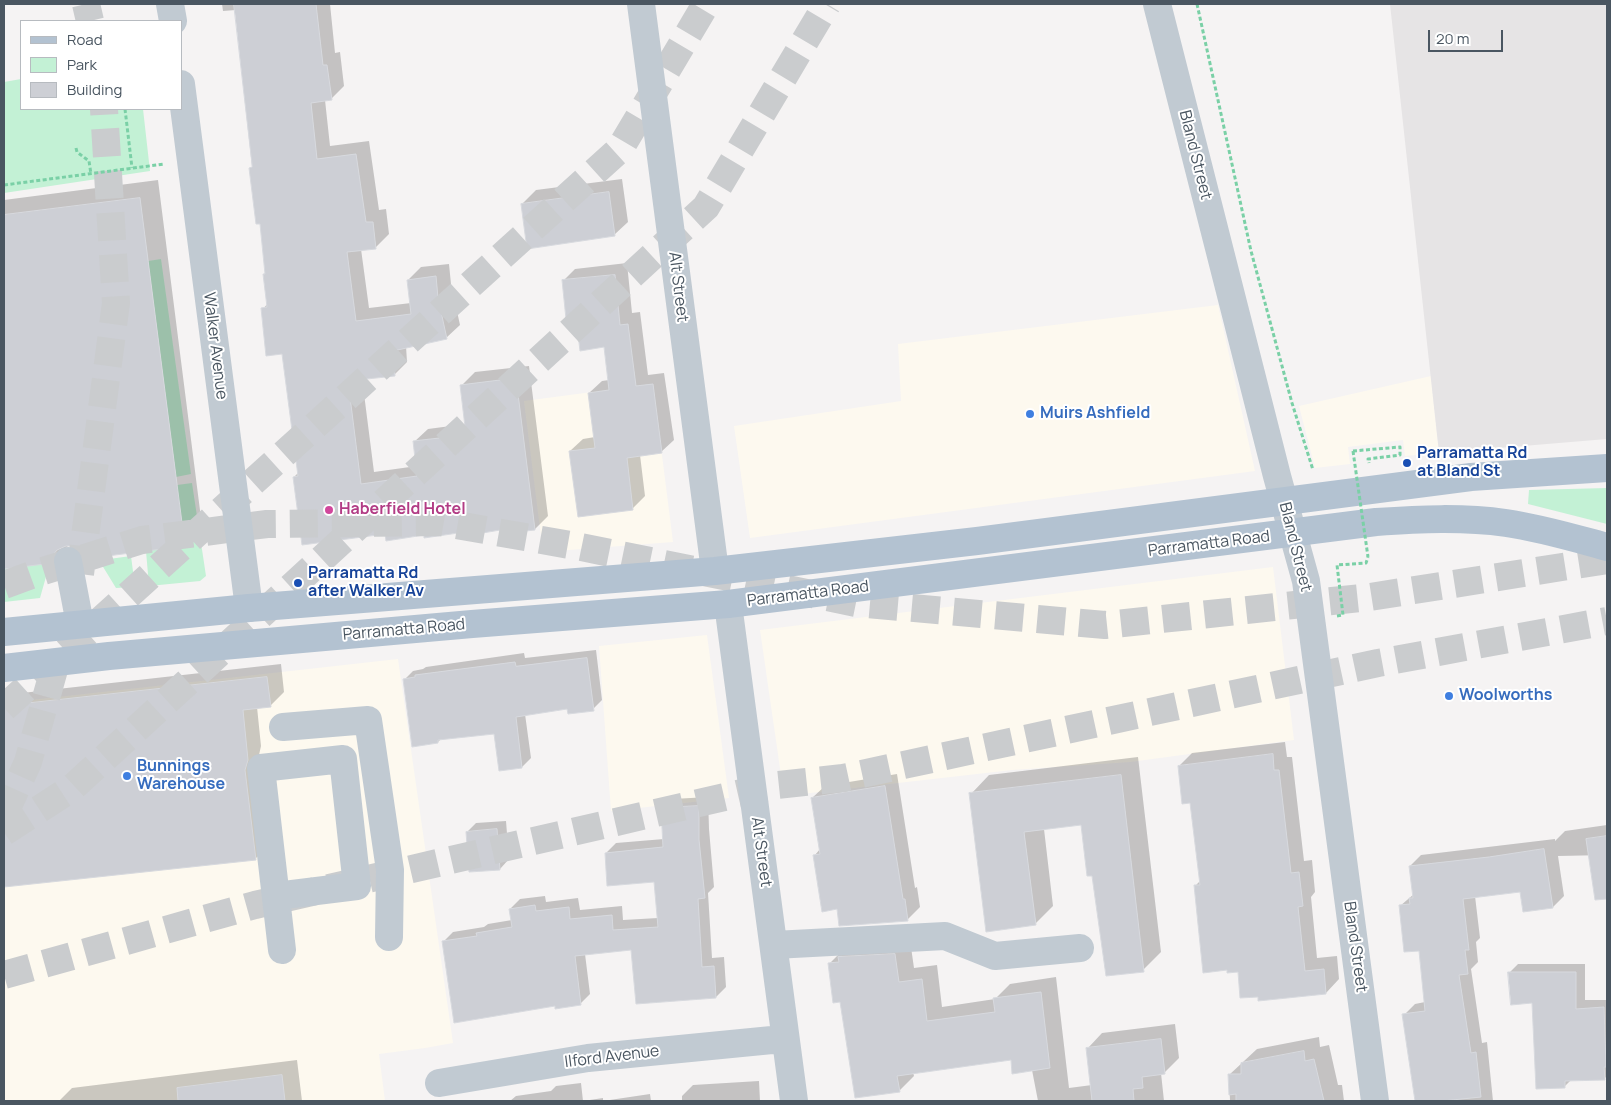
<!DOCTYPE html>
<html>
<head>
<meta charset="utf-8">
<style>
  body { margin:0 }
  #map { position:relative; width:1611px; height:1105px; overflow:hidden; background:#f5f3f3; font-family:Manrope,sans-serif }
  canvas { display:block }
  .frame { position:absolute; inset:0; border:5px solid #4a5661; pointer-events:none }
  .legend { position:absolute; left:20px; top:20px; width:162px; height:90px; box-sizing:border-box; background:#fff; border:1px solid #b7bbc0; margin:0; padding:6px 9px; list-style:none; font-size:15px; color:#4a5661 }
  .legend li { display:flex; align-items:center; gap:10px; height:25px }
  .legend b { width:25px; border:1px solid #b7bbc0 }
  .scale { position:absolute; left:1428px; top:30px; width:75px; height:22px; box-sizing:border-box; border:2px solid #4a5661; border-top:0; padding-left:6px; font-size:15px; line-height:18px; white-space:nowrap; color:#4a5661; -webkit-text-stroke:4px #fff; paint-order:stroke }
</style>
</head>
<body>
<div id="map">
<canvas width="1611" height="1105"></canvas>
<div class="frame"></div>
<ul class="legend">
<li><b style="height:6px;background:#b3c2d1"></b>Road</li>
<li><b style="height:14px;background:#c3f1d5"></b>Park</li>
<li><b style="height:14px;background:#cdcfd5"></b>Building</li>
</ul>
<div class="scale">20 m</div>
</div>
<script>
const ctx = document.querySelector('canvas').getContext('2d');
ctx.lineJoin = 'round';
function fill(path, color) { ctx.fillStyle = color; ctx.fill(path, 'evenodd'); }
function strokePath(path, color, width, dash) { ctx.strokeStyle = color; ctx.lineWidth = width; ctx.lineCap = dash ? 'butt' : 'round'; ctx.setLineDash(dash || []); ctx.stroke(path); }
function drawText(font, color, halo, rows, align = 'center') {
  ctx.font = font + ' Manrope,sans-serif'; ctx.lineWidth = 4; ctx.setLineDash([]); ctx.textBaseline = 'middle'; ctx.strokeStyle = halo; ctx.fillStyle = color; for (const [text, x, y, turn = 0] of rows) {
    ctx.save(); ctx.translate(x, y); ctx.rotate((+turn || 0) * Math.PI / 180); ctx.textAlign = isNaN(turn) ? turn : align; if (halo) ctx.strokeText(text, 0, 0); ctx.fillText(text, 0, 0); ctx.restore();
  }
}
const commercial = new Path2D(`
  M1218,305L1255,471L750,538L734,426L901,401L898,344Z
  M1431,376L1439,453L1405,456L1403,440L1348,447L1350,464L1315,468L1299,406Z
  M653,384L673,542L543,552L524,401Z
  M1273,567L1294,740L1130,762L1012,770L784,796L760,630Z
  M707,635L729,798L611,811L599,646Z
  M398,659L453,1043L425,1048L379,1054L385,1101H4V703Z`);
const education = new Path2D(`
  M1390,4H1607V439L1439,453Z`);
const green = new Path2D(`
  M21,79V109H143L150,171L4,193V82Z
  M161,259L191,474L176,477L148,261Z
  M192,483L206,576L200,581L149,586L146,551L177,485Z
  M1607,488V524L1528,504L1529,490Z
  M108,556L109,559L131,556L135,587L116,588L97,557Z
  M51,559L40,598L4,602V567Z`);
const shadow = new Path2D(`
  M222,4H330L335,53L340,52L344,86L331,99L325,100L330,146L369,141L379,210L386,209L389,234L376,247L361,249L369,308L411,303L408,280L421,267L449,264L451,284L460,325L446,338L406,346L407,362L394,375L362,378L374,472L417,466L414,442L428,429L466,424L462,385L475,372L529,366L548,516L535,529L508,528L425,534L386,533L294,477L298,473L283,353L263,309L268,303L264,274L266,272L262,222L251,168L253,166L236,10L223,11Z
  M622,179L628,222L614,235L522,204L536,190Z
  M158,180L202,526L184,544L80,550L74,545H69L52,562L4,568V200Z
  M627,263L632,313L640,312L648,375L664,373L674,440L661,452L640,455L645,496L633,508L570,451L583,439L595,437L589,393L602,381L609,380L605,346L577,316L563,281L575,269Z
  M596,650L602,700L593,709L568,708L525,714L531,758L522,767L495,732L441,739L438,742L404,680L413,671L423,669L426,667L524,653L525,658Z
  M281,664L284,692L270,706L257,707L261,746L259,755L269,845L255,859L4,886V695Z
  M1285,742L1287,757H1292L1304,861L1312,860L1315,892L1311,897L1317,958L1337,956L1339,979L1326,993L1259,995L1239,971L1195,886L1201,880L1191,802L1179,766L1192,753Z
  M1138,757L1161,952L1143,970L1093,874L1082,824L1044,829L1053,906L1035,924L971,794L989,775Z
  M897,774L915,888L917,887L920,907L907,920L838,908L815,855L820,849L812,798L825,786Z
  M708,797L709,829L714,887L708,893L712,958L724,957L726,987L716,997L632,949L585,954L590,994L580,1004L556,1005L443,942L453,932L484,927L488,924L512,920L510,909L520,899L545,896L546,902L578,898L580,910L622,906L623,920L658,918L655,880L606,853L616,843L664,839L663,809L673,799Z
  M506,821L509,859L500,869L467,832L476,823Z
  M1607,825V855L1558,856L1564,896L1553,907L1521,891L1475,896L1480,938L1476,942L1478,962L1471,969L1482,1043L1487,1042L1493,1101H1416L1404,1015L1415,1004L1425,1002L1420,949L1400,906L1414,894L1410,866L1421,855L1555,839V841L1565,831Z
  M910,940L914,968L937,965L942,1007L995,999L1010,984L1056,977L1069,1088L1092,1085L1088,1048L1102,1033L1175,1024L1179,1058L1164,1073H1161L1164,1101H1038L1032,1070L1012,1059L913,1072L914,1076L899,1091L841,1000L829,964L844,949Z
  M1518,964H1585V1000H1607V1076L1604,1079L1571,1080L1564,1087L1533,1001L1509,973Z
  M1319,1037L1320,1047L1329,1045L1338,1085H1342L1344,1101H1230L1229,1075L1257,1049Z
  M297,1060L302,1101H59L72,1088Z
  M759,1081L760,1101H682V1096L693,1085Z
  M581,1083L583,1101L603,1098V1101L650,1094L651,1101H510L516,1096L551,1091L556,1086Z`);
const building = new Path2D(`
  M234,4H316L323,65H327L332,100L311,103L317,159L356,154L366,222H373L376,249L347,252L356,321L411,314L407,280L436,276L438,298L447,339L393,351L395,376L348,381L361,484L417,476L413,441L466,435L460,385L516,378L535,530L507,533L506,529L465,536V532L424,538V535L386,541L385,534L302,545L293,477L298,476L282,354L266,356L261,308L267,307L263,274H265L260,224H256L249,168L252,167Z
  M609,192L615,236L527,249L521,204Z
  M140,198L185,546L84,559L79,550L74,546H66L57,550L53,555V563L4,569V215Z
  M615,275L620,325L628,324L636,386L653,384L662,453L627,458L633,510L578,517L569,451L595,448L588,393L609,390L604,347L580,351L576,318L566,319L562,280Z
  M587,658L594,711L568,714L567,709L516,717L522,768L499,771L494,734L438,740V743L412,747L403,679L415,677V675L515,662L516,666Z
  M267,677L271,707L243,710L248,760L245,770L256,860L4,887V706Z
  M1273,754L1274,770H1279L1291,873L1299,872L1303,906L1298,907L1305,971L1324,969L1326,994L1258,1001V997L1240,998L1238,972L1227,973V970L1203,973L1194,885H1200L1190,803L1182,804L1178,766Z
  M1121,775L1144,972L1106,976L1092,876H1087L1081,825L1024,832L1036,925L986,932L969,793Z
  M885,786L903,899H905L908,921L839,926L837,909L822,912L813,855L820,854L811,798Z
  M699,806V840L705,898L698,899L702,967L714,966L716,998L636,1004L631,950L575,956L581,1005L555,1009V1006L454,1023L442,941L477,936L476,933L512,927L509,909L535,905L536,911L569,907L570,919L612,915L613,930L658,927L654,882L607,886L605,853L663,847L661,808Z
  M497,829L500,870L469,872L466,832Z
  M1607,836V899L1595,900L1586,839Z
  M1544,849L1553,908L1523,912L1520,892L1463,899L1469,950H1465L1468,974L1459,975L1471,1053L1476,1052L1481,1097L1442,1101H1415L1402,1014L1425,1011L1419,951L1404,952L1399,905L1410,904L1409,898H1413L1409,866L1489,857Z
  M895,954L899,982L922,979L927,1021L995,1012L993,998L1041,992L1050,1068L1012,1074L1011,1060L897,1076L900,1092L855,1098L840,1002L833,1003L828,963L839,962L838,957Z
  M1508,972H1576V1009L1604,1007L1606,1067H1604L1605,1080L1565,1081V1088L1536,1089L1532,1003L1511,1005Z
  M1161,1039L1165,1074L1142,1077L1143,1088L1133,1089L1134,1101H1092L1086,1048Z
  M1304,1051L1305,1061L1314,1059L1324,1101H1236V1094L1229,1095L1228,1074H1241V1063Z
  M282,1075L285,1101H178L177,1088Z`);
const highwayTunnel = new Path2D(`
  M86,4L90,21
  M80,574L116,303L104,109
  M4,585L37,573L142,540L267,524L440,522L581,547L856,603L1105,625L1370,597L1607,560
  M4,708L620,149L706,4
  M4,815L28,762L57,659
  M4,832L72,788L706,207L827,4
  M4,975L255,905L777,785L843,778L1378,663L1607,621`);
const path = new Path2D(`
  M1197,4L1251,251L1292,403L1313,470
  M125,109L132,168
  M76,148L77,152L89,161L91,174
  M4,185L164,164
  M1353,451L1400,447V455L1368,459L1369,463
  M1337,616L1343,615L1337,565L1366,563L1368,557`);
const minor = new Path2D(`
  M170,4L173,21
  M641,4L715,571
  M1157,4L1277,476L1306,581L1375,1101
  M181,84L249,608
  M68,561L80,624
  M728,604L794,1101
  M283,727L368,720L390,870L389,937
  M276,896L357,886L343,759L261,768L282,950
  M774,945L945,936L995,956L1080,948
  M439,1083L588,1058L772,1040L786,1041`);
const major = new Path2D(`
  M4,632L249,608L715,571L977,541L1471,477L1607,468
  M4,668L109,656L472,624L728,604L1376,522C1420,519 1463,517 1506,523C1541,528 1574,538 1607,547`);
const pathBridge = new Path2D(`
  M1353,451L1368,557`);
const markers = [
  [1030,414,5,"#3f7fe0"],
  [1407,463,5,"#1a4fb4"],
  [329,510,5,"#d1479c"],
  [298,583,5,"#1a4fb4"],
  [1449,696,5,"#3f7fe0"],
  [127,776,5,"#3f7fe0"]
];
const streetNames = [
  ["Bland Street",1195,155,76],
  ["Alt Street",678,287,83],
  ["Walker Avenue",215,346,83],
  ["Parramatta Road",1209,544,-7],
  ["Bland Street",1295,547,76],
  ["Parramatta Road",808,594,-7],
  ["Parramatta Road",404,630,-5],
  ["Alt Street",761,852,82],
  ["Bland Street",1355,947,82],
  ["Ilford Avenue",612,1057,-7]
];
const shopNames = [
  ["Muirs Ashfield",1040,414],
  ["Woolworths",1459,696],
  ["Bunnings",137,767],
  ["Warehouse",137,785]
];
const transitNames = [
  ["Parramatta Rd",1417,454],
  ["at Bland St",1417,472],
  ["Parramatta Rd",308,574],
  ["after Walker Av",308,592]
];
const hotelNames = [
  ["Haberfield Hotel",339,510]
];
fill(commercial, '#fdf9ef');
fill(education, '#e6e4e5');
fill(green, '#c3f1d5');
fill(shadow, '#0003');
fill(building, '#cdcfd5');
strokePath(building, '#d7d9de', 1);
strokePath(highwayTunnel, '#caccce', 28, [28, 14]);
strokePath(path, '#7ad0a6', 3, [4, 2.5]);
strokePath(minor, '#c1cad2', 28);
strokePath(major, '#b3c2d1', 28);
strokePath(pathBridge, '#7ad0a6', 3, [4, 2.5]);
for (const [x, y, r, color] of markers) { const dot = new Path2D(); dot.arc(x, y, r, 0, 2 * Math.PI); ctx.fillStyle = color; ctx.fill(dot); strokePath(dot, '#fff', 2); }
drawText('16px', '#4a5661', '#fff', streetNames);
drawText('bold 16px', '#366cbe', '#fff', shopNames, 'left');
drawText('bold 16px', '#164399', '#fff', transitNames, 'left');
drawText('bold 16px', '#b23c85', '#fff', hotelNames, 'left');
</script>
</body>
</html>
